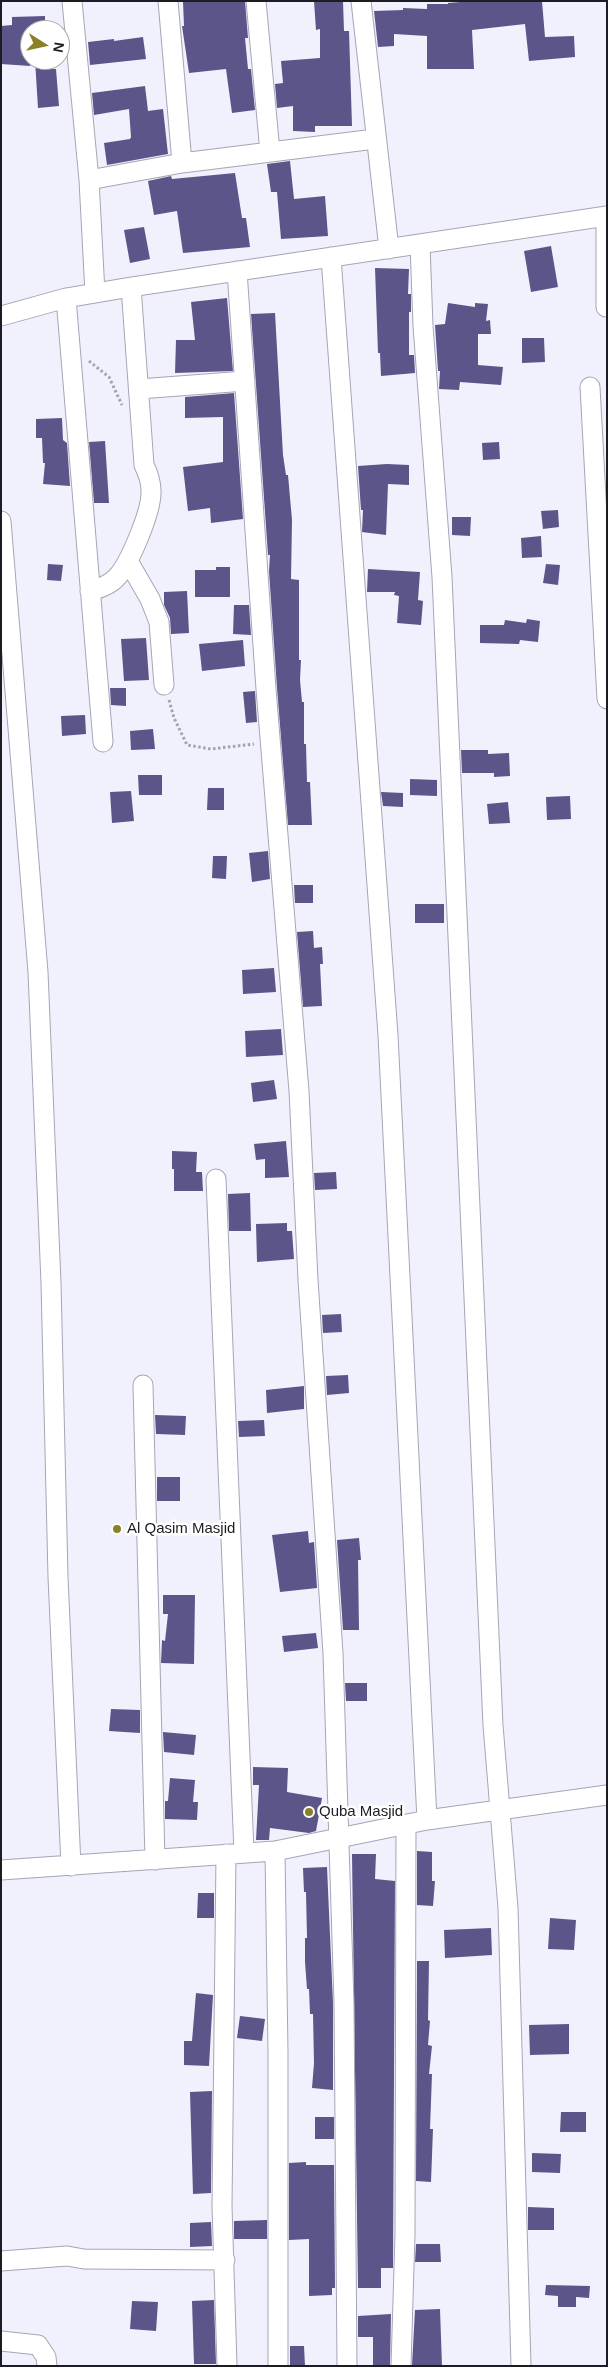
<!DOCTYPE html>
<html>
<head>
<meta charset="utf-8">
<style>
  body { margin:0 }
  #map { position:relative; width:608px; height:2367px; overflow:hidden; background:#f1f1fd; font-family:Arial,sans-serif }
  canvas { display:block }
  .frame { position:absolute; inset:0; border:2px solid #1c1c22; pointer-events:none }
  .north { position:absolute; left:20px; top:20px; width:50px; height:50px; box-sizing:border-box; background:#fff; border:1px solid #a4a4a7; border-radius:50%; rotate:100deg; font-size:14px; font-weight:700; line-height:20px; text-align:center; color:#1c1c22 }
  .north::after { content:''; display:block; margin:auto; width:18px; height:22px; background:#898027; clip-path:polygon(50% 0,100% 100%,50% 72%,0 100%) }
</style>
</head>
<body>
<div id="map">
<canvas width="608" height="2367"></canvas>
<div class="frame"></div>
<div class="north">N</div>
</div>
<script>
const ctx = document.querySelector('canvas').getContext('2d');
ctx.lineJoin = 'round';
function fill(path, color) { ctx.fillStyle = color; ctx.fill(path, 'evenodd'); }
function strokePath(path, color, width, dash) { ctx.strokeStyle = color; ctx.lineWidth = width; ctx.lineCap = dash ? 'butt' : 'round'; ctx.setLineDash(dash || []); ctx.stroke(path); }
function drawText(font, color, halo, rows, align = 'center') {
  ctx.font = font + ' Arial,sans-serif'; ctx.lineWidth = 5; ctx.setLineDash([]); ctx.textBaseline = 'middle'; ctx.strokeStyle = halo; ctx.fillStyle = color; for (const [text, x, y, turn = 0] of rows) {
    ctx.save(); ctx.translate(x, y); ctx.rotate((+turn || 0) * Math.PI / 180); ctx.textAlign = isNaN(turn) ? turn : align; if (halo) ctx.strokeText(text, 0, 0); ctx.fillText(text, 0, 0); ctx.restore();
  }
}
const building = new Path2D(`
  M245,1L248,38H245L248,69H251L255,110L232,113L226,69L189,73L182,26H184L183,2Z
  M314,1H343L344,31H349L352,126H315V132L293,131V106L277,108L275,84L283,83L281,61L320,58V29L316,30Z
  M473,1H542L545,37L574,36L575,57L529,61L525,24L472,30L474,69H427V36L394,34V46L378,47L374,11L403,10V8L427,9V4H448V3Z
  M45,16V30H30V66L1,64V26L12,25V17Z
  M143,37L146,59L90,65L88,42L114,39V41Z
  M35,60H51L50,69H56L59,106L38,108Z
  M145,86L148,111L163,109L168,154L107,165L104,143L130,139L131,137L129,109L94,115L92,93Z
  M290,161L294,199L325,196L328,236L281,239L277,192H271L267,164Z
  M235,173L242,218H246L250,247L183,253L177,211L154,215L148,181L171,176L172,179Z
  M144,227L150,259L130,263L124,230Z
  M551,246L558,287L531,292L524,251Z
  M375,268L409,269L408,294H411V312H409V355H414L415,373L381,376L380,353H378Z
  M227,298L233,371L175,373L176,340H195L191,302Z
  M448,303L475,307V303L488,304L486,321L490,320L491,334H478V365L503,367L501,385L460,382L459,390L439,389L440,371H438L435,325L445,324Z
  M275,313L283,455L286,475H288L292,520L291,579L299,580V660H301L300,680L302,702H304V744H306L307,782H310L312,825H288L277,688L269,571L270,555H268L251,314Z
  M522,338H544L545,362L522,363Z
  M234,393L243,519L211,523L210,508L188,511L183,467L223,462V417L185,418V397Z
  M62,418L63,440L67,443L70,486L43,484L45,463H43L42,438H36V419Z
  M105,441L109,503H94L89,442Z
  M499,442L500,459L483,460L482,443Z
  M387,464L409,465V485L388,484L386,535L362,532L363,510H361L358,466Z
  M558,510L559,527L543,529L541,511Z
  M452,517H471L470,536L452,535Z
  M541,536L542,557L522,558L521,538Z
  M48,564L63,565L61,581L47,580Z
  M546,564L560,565L558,585L543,583Z
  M216,567H230V597H195V570H216Z
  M368,569L420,572L418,600L423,601L421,625L397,623L399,596L394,595L395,592H367Z
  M187,591L189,633L171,634L170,618L164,605V592Z
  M234,605H249L251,635L233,634Z
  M527,619L540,621L538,642L520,640L519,644L480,643V625H504L505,620L526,623Z
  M146,638L149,680L124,681L121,639Z
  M243,640L245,666L202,671L199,644Z
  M110,688H126V706L111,705Z
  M255,691L257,722L246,723L243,692Z
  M85,715L86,734L62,736L61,716Z
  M153,729L155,749L131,750L130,731Z
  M461,750H488V754L509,753L510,776L494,777V773H462Z
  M138,775H162V795H139Z
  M410,779L437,780V796L410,795Z
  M208,788H224V810H207Z
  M131,791L134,821L112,823L110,792Z
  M381,792L403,793V807L383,806Z
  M570,796L571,819L547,820L546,797Z
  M508,802L510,823L489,824L487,804Z
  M268,851L270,879L252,882L249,853Z
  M213,856H227L226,879L212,878Z
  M294,885H313V903H295Z
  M415,904H444V923H415Z
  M313,931L314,948L322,947L323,964H320L322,1006L303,1007L297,932Z
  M274,968L276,992L243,994L242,970Z
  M281,1029L283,1055L246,1057L245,1031Z
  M274,1080L277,1099L253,1102L251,1083Z
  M286,1141L289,1177L265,1178V1159L256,1160L254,1144Z
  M172,1151L197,1152L196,1172H202L203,1191H174V1169H172Z
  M336,1172L337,1189L315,1190L314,1173Z
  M250,1193L251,1231H229L228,1194Z
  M287,1223V1231H292L294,1259L257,1262L256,1224Z
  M341,1314L342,1332L323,1333L322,1315Z
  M348,1375L349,1393L327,1395L326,1376Z
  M304,1386V1409L267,1413L266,1390Z
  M155,1415L186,1416L185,1435L156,1434Z
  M264,1420L265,1436L239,1437L238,1421Z
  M157,1477H180V1501H157Z
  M308,1531L309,1543L314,1542L317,1588L280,1592L272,1535Z
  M359,1538L361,1560H358L359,1630H343L337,1540Z
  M163,1595H195L194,1664L161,1663L162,1640L165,1641L168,1614H163Z
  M316,1633L318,1648L284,1652L282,1636Z
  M345,1683H367V1701H346Z
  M111,1709L140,1710V1733L109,1731Z
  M163,1732L196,1735L194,1755L164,1752Z
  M253,1767L288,1768L287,1792L322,1798L316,1831L309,1833L270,1828L269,1840H256L259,1785H253Z
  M170,1778L195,1780L193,1802H198L197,1820L165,1819V1801H168Z
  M417,1851L432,1852V1881H435L433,1906L417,1905Z
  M352,1854H376L375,1879L395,1881L393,2268H381V2288H358Z
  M327,1867L333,2003V2090L312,2088L314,2063L313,2014H310L309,1989H307L305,1962V1938H307L306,1892H304L303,1868Z
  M198,1893H214V1918H197Z
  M550,1918L576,1920L574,1950L548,1949Z
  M491,1928L492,1955L445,1958L444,1930Z
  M417,1961H429L428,2020L430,2021L428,2045L432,2046L429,2074H432L430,2129H433L431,2182L416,2181Z
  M196,1993L213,1995L209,2066L184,2065V2041H192Z
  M240,2016L265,2019L262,2041L237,2038Z
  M569,2024V2054L530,2055L529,2025Z
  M212,2091L211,2193L193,2194L190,2092Z
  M561,2112H586V2132H560Z
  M315,2117H334V2139H315Z
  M532,2153L561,2154L560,2173L532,2172Z
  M306,2162V2165H334L335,2288H332V2295L309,2296V2239L289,2240V2163Z
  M528,2207L554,2208V2230H528Z
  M267,2220V2239H234V2221Z
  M211,2222L212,2246L190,2247V2223Z
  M416,2244H440L441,2262H415Z
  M546,2285L590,2286L589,2298L576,2297V2307H558V2296L545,2295Z
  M214,2300L216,2364H194L192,2301Z
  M132,2301L158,2302L156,2331L130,2329Z
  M440,2309L442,2366L412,2365L415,2310Z
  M391,2314L390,2365H373V2337H358V2316Z
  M290,2346H304L305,2366H290Z`);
const path = new Path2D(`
  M89,361L109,377L122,405
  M169,700L174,718L187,745L211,749L254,744`);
const minor = new Path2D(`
  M72,1L89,180L95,293
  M168,1L182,163
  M256,1L270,152
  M361,1L389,249
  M89,180L182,163L375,139
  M420,244L423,326L442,577L493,1725L508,1908L521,2366
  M331,257L388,1035L427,1820
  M237,271L266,689L299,1091L308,1280L333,1653L344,2003L347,2366
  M66,298L103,742
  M606,307V216
  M1,316L66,298L131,287L607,216
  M590,387L607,699
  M139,389L245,381
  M1,521L38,972L51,1283L58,1577L71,1866
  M128,561L150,599L159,622L164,685
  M90,591C100,588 110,585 117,577C130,563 152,510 151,491C151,482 148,473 144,465L131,287
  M216,1179L244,1852
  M143,1385L155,1860
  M275,1851L278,2053V2366
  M226,1854L222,2206L227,2366
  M1,1870L275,1851L427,1820L607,1795
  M1,2261L67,2256L84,2259L225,2260
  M1,2341L38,2345L46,2357L47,2366
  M401,2366L405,2234L406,1825`);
const markers = [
  [117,1529,5,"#898027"],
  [309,1812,5,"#898027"]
];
const poiNames = [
  ["Al Qasim Masjid",127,1529],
  ["Quba Masjid",319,1812]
];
fill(building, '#5b5589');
strokePath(minor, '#a6a5b4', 21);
strokePath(path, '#a3a3ad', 3, [2.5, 2.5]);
strokePath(minor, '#fff', 19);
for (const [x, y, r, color] of markers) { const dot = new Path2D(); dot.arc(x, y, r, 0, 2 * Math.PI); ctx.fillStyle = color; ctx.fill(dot); strokePath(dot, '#fff', 2); }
drawText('15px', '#1c1c22', '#fff', poiNames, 'left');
</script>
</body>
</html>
